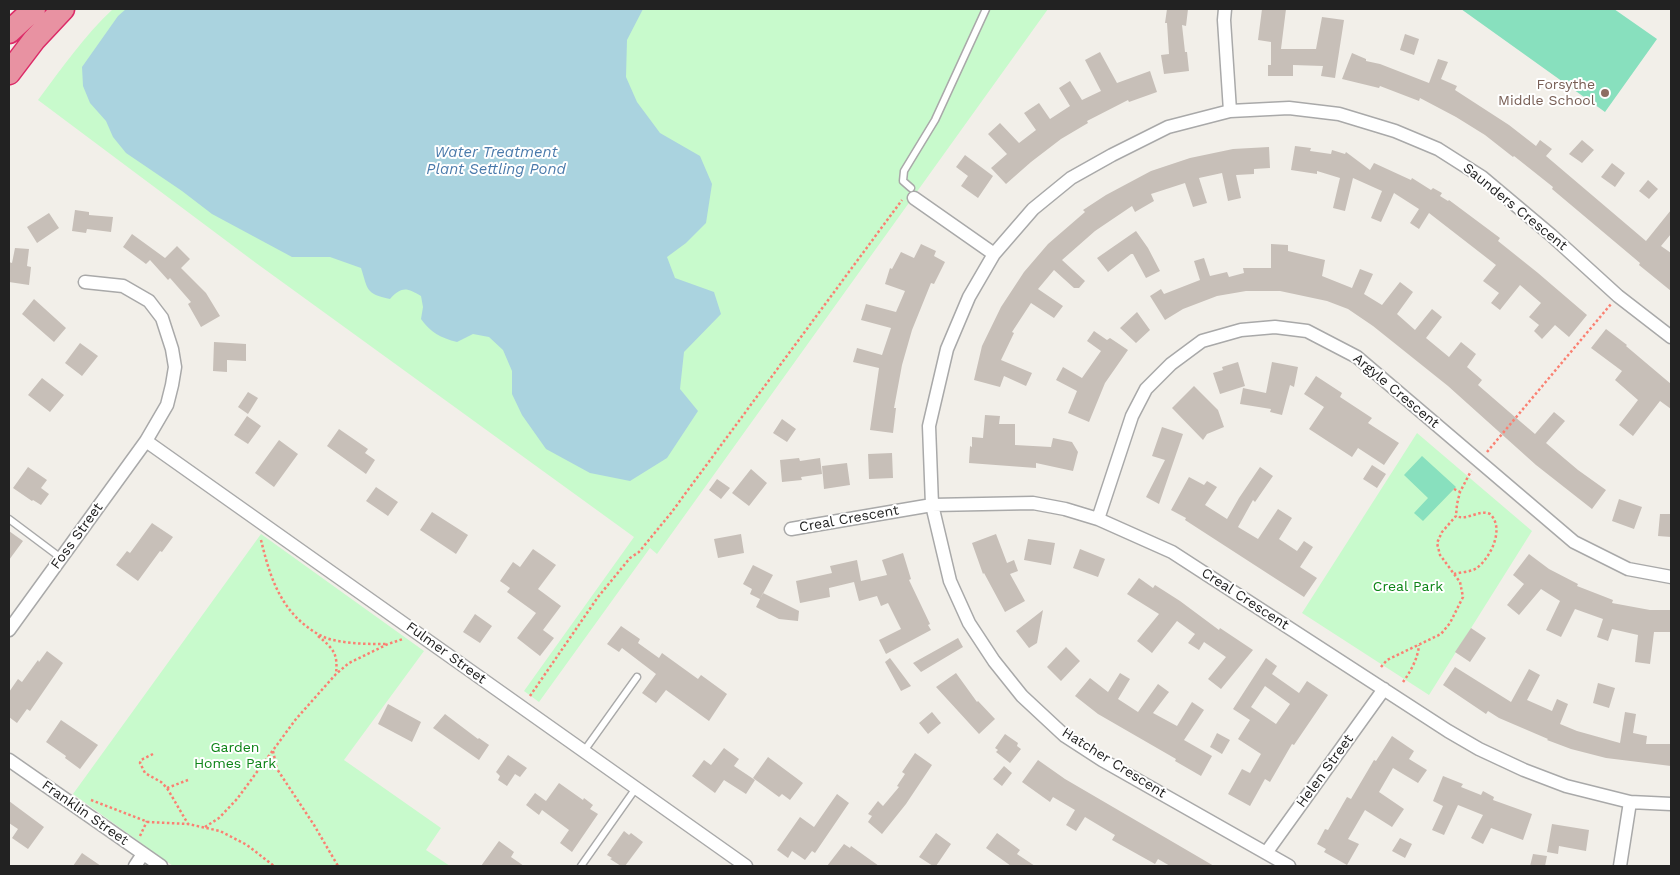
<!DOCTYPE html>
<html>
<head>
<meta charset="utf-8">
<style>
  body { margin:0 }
  #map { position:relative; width:1680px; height:875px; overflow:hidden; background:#f2efe9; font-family:"Work Sans",sans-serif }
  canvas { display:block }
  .frame { position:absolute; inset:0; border:10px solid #222; pointer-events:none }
</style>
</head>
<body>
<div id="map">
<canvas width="1680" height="875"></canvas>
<div class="frame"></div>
</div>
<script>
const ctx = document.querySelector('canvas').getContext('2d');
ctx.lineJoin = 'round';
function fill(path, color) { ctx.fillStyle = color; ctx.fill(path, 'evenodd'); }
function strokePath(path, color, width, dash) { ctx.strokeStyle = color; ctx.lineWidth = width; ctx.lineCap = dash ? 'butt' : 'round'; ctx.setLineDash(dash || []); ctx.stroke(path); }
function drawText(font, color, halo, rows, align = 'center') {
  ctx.font = font + ' "Work Sans",sans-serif'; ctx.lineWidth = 4; ctx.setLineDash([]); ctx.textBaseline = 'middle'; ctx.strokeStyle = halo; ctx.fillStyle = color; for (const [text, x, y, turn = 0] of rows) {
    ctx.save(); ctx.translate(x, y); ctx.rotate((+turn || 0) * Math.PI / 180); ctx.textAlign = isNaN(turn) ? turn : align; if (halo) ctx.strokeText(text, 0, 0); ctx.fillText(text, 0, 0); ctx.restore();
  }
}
const park = new Path2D(`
  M113,9H1048L657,554L650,548L539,702L524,691L634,537L256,263L38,100C62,68 84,36 113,9Z
  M1417,433L1532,531L1429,695L1302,613Z
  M261,534L424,651L344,760L441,828L426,850L450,866H173L73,794Z`);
const pitch = new Path2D(`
  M1461,9H1614L1657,39L1605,112Z
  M1422,456L1456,487L1423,521L1414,513L1428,498L1404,475Z`);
const water = new Path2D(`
  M126,9H643L627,40L626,77L637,102L660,133L700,156L712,184L706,223L686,243L667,257L675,278L714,292L721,314L684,352L680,389L698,411L667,458L630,481L590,473L546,449L522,415L512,394V371L503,350L489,337L473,334L457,342C441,338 430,332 421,319L423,307L421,296C407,288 402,286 390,299C365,294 368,289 361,268L330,257H292L212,214L182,191L126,153L113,137L106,121L90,103L83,86L82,67L118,16Z`);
const building = new Path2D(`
  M1167,9H1188L1186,26L1182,25L1185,52H1187L1189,71L1164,74L1161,55L1169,54L1167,23H1165Z
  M1262,9H1286L1281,49H1316L1322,17L1344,20L1335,78L1321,76L1323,66L1293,65V76H1268V65H1271V42L1258,40Z
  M1405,34L1419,39L1414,55L1400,50Z
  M1100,52L1117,83L1150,71L1157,92L1129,102L1128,100L1087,121L1088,123L1061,139L1031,162L1006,184L991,168L1007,154L988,134L1000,123L1019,143L1036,130L1024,113L1039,103L1050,119L1070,106L1059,88L1070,81L1082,100L1101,91L1085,60Z
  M1352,53L1366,59V61L1380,64L1429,83L1438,59L1448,62L1441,79L1457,86L1455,90L1509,125L1536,146L1540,140L1552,149L1546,156L1646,241L1671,210V234L1661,246L1671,253V291L1639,265L1640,263L1552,189L1553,187L1514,156L1513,157L1485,135L1456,117L1420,98L1419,101L1380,86L1379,88L1342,79Z
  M1582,140L1594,150L1582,163L1569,154Z
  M1295,146L1311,148L1310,151L1331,154L1332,150L1345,154L1346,152L1370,170L1374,163L1411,180L1412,178L1431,190L1433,188L1442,193L1440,196L1448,201L1449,200L1500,238L1498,241L1538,273L1587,315L1569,337L1555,325L1542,339L1534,331L1539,325L1529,317L1541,303L1520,285L1500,310L1491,303L1499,293L1483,281L1496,265L1429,213L1419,229L1410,223L1419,209L1394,193L1381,222L1371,218L1382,191L1353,178L1345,211L1333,208L1340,178L1317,171V174L1291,170Z
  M1269,147L1270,168L1254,169V174L1236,175L1241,198L1228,201L1222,173L1199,178L1207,203L1193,207L1185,183L1151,194L1154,201L1135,212L1132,206L1095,231L1062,260L1085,281L1079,288H1074L1054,270L1038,289L1063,306L1054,318L1031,303L1012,332L1014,333L1001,360L1032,373L1026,386L1004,376L1000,387L974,380L982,346L1001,307L1024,272L1048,244L1085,212L1083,210L1106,195L1151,171L1190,158L1233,149Z
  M965,155L993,176L978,198L961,186L968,176L956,167Z
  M1612,163L1625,173L1615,187L1601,177Z
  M1648,180L1658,189L1649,199L1639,191Z
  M75,210L89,212V215L113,217L111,232L87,229L86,233L72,231Z
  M49,213L59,228L37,243L27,227Z
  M1136,231L1148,248L1160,271L1146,278L1133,254H1131L1108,272L1097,258Z
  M132,234L165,258L177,246L190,259L181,268L206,293L220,316L201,327L188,304L191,302L170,278L168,280L150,260L146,264L123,247Z
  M921,244L936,251L934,256L945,262L934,284L931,283L912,330L902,365L894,408H896L893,433L870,430L879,368L853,362L857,348L882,355L891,328L861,320L866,304L896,312L905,291L885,284L890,268L892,269L901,252L914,258Z
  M1271,244L1288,245V251L1325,260L1322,276L1352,288L1360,269L1373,274L1364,294L1382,305L1400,282L1413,292L1397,314L1415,330L1432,309L1442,317L1426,338L1449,357L1461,342L1476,354L1467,367L1482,380L1478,385L1508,411L1535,434L1554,412L1565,421L1546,443L1578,470L1606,490L1592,509L1536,465L1448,386L1373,326L1348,309L1327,301L1280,291H1246L1217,296L1183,309L1165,320L1150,296L1161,289L1164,294L1200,280L1194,261L1204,258L1210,276L1227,272L1229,277L1244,273L1243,268H1271Z
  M15,248L29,249L27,266L31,267L29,285L9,282V262L12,263Z
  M34,299L66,328L54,342L22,314Z
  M1137,312L1150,330L1136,343L1120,328Z
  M1606,329L1627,345L1626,346L1671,384V409L1660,401L1633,436L1619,425L1638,400L1615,380L1622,371L1591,348Z
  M1094,331L1107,340L1110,338L1128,350L1105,383L1089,422L1068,413L1077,391L1056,380L1063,367L1082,378L1101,351L1087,341Z
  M214,342L246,344V361L227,360V372L213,371Z
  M80,343L98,356L82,376L65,363Z
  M1238,362L1245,386L1220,394L1213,373L1223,370L1222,367Z
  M1272,362L1298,367L1294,387L1290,385L1282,415L1270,412L1271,409L1240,404L1243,388L1266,393Z
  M1316,376L1342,393L1340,397L1372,418L1368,423L1399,443L1384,465L1358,448L1352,457L1309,429L1324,407L1304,394Z
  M42,378L64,395L50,412L28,395Z
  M1194,386L1218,410L1224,427L1207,434L1203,440L1172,408Z
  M248,392L258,398L248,414L238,407Z
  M985,415L1000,416L999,424H1015V445L1051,447L1053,438L1072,442L1078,452L1073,471L1036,463V468L969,463L970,446L972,447V437L983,438Z
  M247,416L261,426L248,444L234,435Z
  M782,419L796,429L787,442L773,433Z
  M1162,427L1183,434L1159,504L1146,497L1165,460L1152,456Z
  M339,429L368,449L365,453L375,460L366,474L327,446Z
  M279,440L298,454L274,487L255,473Z
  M892,453L893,478L869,479L868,454Z
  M799,458L800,461L820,458L822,474L801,477L802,480L782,482L780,460Z
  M847,463L850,485L824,489L822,466Z
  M1372,465L1386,474L1377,488L1363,479Z
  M28,467L47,480L41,488L49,494L41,505L33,500L32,501L13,488Z
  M1260,467L1273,476L1255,502L1253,500L1238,527L1258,539L1278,509L1292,518L1279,539L1297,551L1304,541L1313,547L1300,567L1317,578L1304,597L1185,520L1186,518L1171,510L1189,477L1204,485L1207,481L1217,487L1205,505L1227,519L1239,498Z
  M751,469L767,483L749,506L732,493Z
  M717,479L730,488L721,499L709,490Z
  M376,487L398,502L388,516L366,501Z
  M1619,499L1642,507L1634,529L1612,521Z
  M432,512L468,535L456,554L420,530Z
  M1660,514H1671V537L1658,536Z
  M152,523L173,537L162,552L160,551L138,581L116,565L127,551L130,553Z
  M9,531L23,541L9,560Z
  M741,534L744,553L718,558L714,539Z
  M996,534L1007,563L1014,560L1018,571L1010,574L1025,601L1005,612L984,573L983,574L972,543Z
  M1028,539L1055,543L1051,565L1024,560Z
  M533,549L556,565L538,589L561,606L543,630L554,638L540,656L517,638L536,613L507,592L510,588L500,581L513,562L520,567Z
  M1080,549L1105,559L1098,577L1073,568Z
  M903,553L911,579L909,580L930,624L928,625L931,630L886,654L879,640L901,629L888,603L881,606L877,596L859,601L854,582L829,588L830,597L800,603L796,581L832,573L830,566L857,560L861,581L887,575L882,560Z
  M1529,554L1549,569L1578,584L1577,586L1613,600L1612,603L1650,610H1671V632H1654L1650,664L1635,662L1638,635L1612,629L1608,641L1597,637L1603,619L1575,609L1561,637L1546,630L1560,601L1541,589L1519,615L1507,605L1524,584L1513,575Z
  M753,565L773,575L760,599L750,594L752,589L743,584Z
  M1139,578L1153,588L1155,585L1180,601L1219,630L1220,628L1253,650L1221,689L1208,679L1226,657L1204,642L1199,650L1188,643L1195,634L1177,621L1152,653L1137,641L1159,614L1127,594Z
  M763,593L799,611L798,621L779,619L756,607Z
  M1043,610L1037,643L1029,648L1016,631Z
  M475,614L492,626L480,643L463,632Z
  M621,626L640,639L638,643L659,658L662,653L698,679L701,675L727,694L709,721L666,690L656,703L642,693L656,674L622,648L619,652L607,644Z
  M1471,628L1486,638L1470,662L1455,652Z
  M958,638L963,647L921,672L913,663Z
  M1066,647L1080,661L1061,681L1047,667Z
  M47,651L63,663L30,711L27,709L17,723L9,717V692L18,679L22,682L38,660L39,662Z
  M890,658L911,686L901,691L885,662Z
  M1266,658L1277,666L1272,674L1299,693L1307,681L1328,695L1294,745L1292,744L1270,782L1265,779L1250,806L1228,794L1242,769L1250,773L1261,754L1238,739L1250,720L1233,709ZM1265,686L1290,704L1276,724L1251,707Z
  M1455,667L1511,702L1529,669L1540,675L1527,700L1552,711L1557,699L1568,704L1560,724L1577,731L1620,743L1625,712L1636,714L1633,733L1647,736L1646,744H1671V766L1606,758L1571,749L1547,740L1548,739L1499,718L1488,711L1486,714L1443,685Z
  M956,673L977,702L978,701L995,719L979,734L936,687Z
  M1120,673L1130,679L1118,699L1138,712L1158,684L1169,692L1153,713L1177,726L1192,702L1204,710L1184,740L1212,756L1201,776L1175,761L1176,759L1098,714L1075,696L1090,678L1108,692Z
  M1598,683L1615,688L1609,708L1593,703Z
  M388,704L421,722L412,742L378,724Z
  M932,712L941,723L928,734L919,723Z
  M445,714L478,739L479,738L489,745L479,760L433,728Z
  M61,720L98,745L80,769L65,758L66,756L46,742Z
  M1217,733L1230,740L1222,754L1210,747Z
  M1005,734L1018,743L1017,746L1021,749L1010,763L996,752L998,750L995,748Z
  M1392,736L1414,751L1409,759L1427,770L1418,783L1393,768L1379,792L1404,809L1392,827L1365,810L1348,839L1359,844L1347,865L1324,852L1326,849L1317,844L1325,829L1328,830L1347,797L1351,799L1374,760L1376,761Z
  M724,748L739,759L734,766L755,780L746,794L724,780L715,793L692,776L704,760L711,765Z
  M915,753L932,765L906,804L882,834L868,822L872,816L868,814L878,801L883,806L899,787L897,786L905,774L902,772Z
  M508,755L527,768L520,777L515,774L507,786L498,780L500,776L496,772Z
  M768,757L803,783L790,800L782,794L779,797L753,778Z
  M1038,760L1065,779L1214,866H1170L1158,859L1155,864L1112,840L1115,835L1085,817L1076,831L1066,825L1075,810L1053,797L1050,802L1022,782Z
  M1004,766L1012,773L1002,786L993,779Z
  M1443,776L1463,784L1461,787L1481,795L1483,791L1494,797L1493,800L1532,814L1523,840L1491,828L1483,844L1471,838L1483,815L1458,805L1444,835L1432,830L1443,806L1433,801Z
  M559,783L583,800L584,798L593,805L590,809L598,814L572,852L560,843L569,830L542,810L539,815L526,805L535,793L546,801Z
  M837,794L849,803L815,853L812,851L805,860L792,851L788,858L777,850L800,817L814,827Z
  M9,801L44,827L28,849L12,838L18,829L9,823Z
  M1552,824L1589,830L1586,851L1559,846L1558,854L1547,852Z
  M624,831L629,835L631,833L643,842L625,866H621L610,859L612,858L607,855Z
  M936,833L951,844L936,866H933L919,857Z
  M997,833L1020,850L1017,854L1035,866H1011L986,848Z
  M1400,838L1412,844L1405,858L1392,851Z
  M499,841L514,852L511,857L524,866H481Z
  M844,844L850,848L851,846L879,866H827Z
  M82,853L101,866H73Z
  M1533,854L1547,856L1545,866H1530Z`);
const path = new Path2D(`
  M1487,452L1611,304
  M1454,489L1460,492
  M261,540C269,573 278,604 306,626C314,632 323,638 333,640C351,644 369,644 387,644
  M1454,574C1461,572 1471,572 1477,568C1491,557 1505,528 1490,514C1479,509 1468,521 1456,516
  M318,636C334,649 338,654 336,674
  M1381,667L1387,660L1441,634L1450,623L1463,597L1460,582L1440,555L1437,543L1442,532L1456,516L1457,504L1460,492L1471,471
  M1403,682C1411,671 1418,658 1419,645
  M530,696L598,597L630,558L639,552L671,513L902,200
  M273,751L277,769L314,825L338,866
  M153,754L141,760L140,763L145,773L161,782L167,788L188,824
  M167,788L188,780
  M91,800L148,822L188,824L220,831L247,845L274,866
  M205,827L219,818L237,799L296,719L336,674L349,663L388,644L403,639
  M140,836L147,821`);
const lane = new Path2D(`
  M911,188L903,181L904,171L935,120L986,9
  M9,519L61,558
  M584,751L637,677
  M581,866L636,788`);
const street = new Path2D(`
  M1225,9L1224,20L1230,111
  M914,198L994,254
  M146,441L746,866
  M1098,519L1132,416L1146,389L1171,364L1202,341L1241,330L1275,327L1307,331L1357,357L1574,542L1628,569L1671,577
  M791,529L932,505L1033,503L1065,509L1098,519L1172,552L1448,731L1479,749L1524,770L1566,786L1630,802L1671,804
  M9,630L146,441L167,405L172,385L175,367L172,349L162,318L149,301L123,286L85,282
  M9,760L161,866
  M1266,853L1384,689
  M135,866L143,854
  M1289,866L1102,760L1065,736L1022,696L994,661L969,623L950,581L932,505L929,426L947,349L969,297L994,254L1033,209L1071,178L1112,155L1168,127L1230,111L1289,108L1339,114L1395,131L1438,149L1482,177L1551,235L1618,296L1671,337
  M1620,866L1630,802`);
const highway = new Path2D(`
  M9,32L34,9
  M9,73L34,40L63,9`);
const markers = [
  [1605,93,5,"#8d6e63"]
];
const educationNames = [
  ["Forsythe",1595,85],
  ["Middle School",1595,101]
];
const streetNames = [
  ["Saunders Crescent",1515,207,39],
  ["Argyle Crescent",1396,391,40],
  ["Creal Crescent",849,519,-10],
  ["Foss Street",77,536,-54],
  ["Creal Crescent",1245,599,33],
  ["Fulmer Street",446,653,36],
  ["Hatcher Crescent",1114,763,32],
  ["Helen Street",1325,771,-54],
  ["Franklin Street",85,813,35]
];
const parkNames = [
  ["Creal Park",1408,587],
  ["Garden",235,748],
  ["Homes Park",235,764]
];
const waterNames = [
  ["Water Treatment",496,153],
  ["Plant Settling Pond",496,170]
];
fill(park, '#c8facc');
fill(pitch, '#88e0be');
fill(water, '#aad3df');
fill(building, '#c7bfb8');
strokePath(lane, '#a9a9a9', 9);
strokePath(street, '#a9a9a9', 15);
strokePath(highway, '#dc2a67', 25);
strokePath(path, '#fa8072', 2.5, [2.5, 2.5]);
strokePath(lane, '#fff', 6);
strokePath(street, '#fff', 12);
strokePath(highway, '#e892a2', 22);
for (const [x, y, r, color] of markers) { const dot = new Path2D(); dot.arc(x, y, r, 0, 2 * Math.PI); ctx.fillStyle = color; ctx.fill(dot); strokePath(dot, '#fff', 2); }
drawText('14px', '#785e54', '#fff', educationNames, 'right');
drawText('14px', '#222', '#fff', streetNames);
drawText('14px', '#0c8416', '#fff', parkNames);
drawText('italic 15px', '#4a7aab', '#fff', waterNames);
</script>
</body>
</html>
